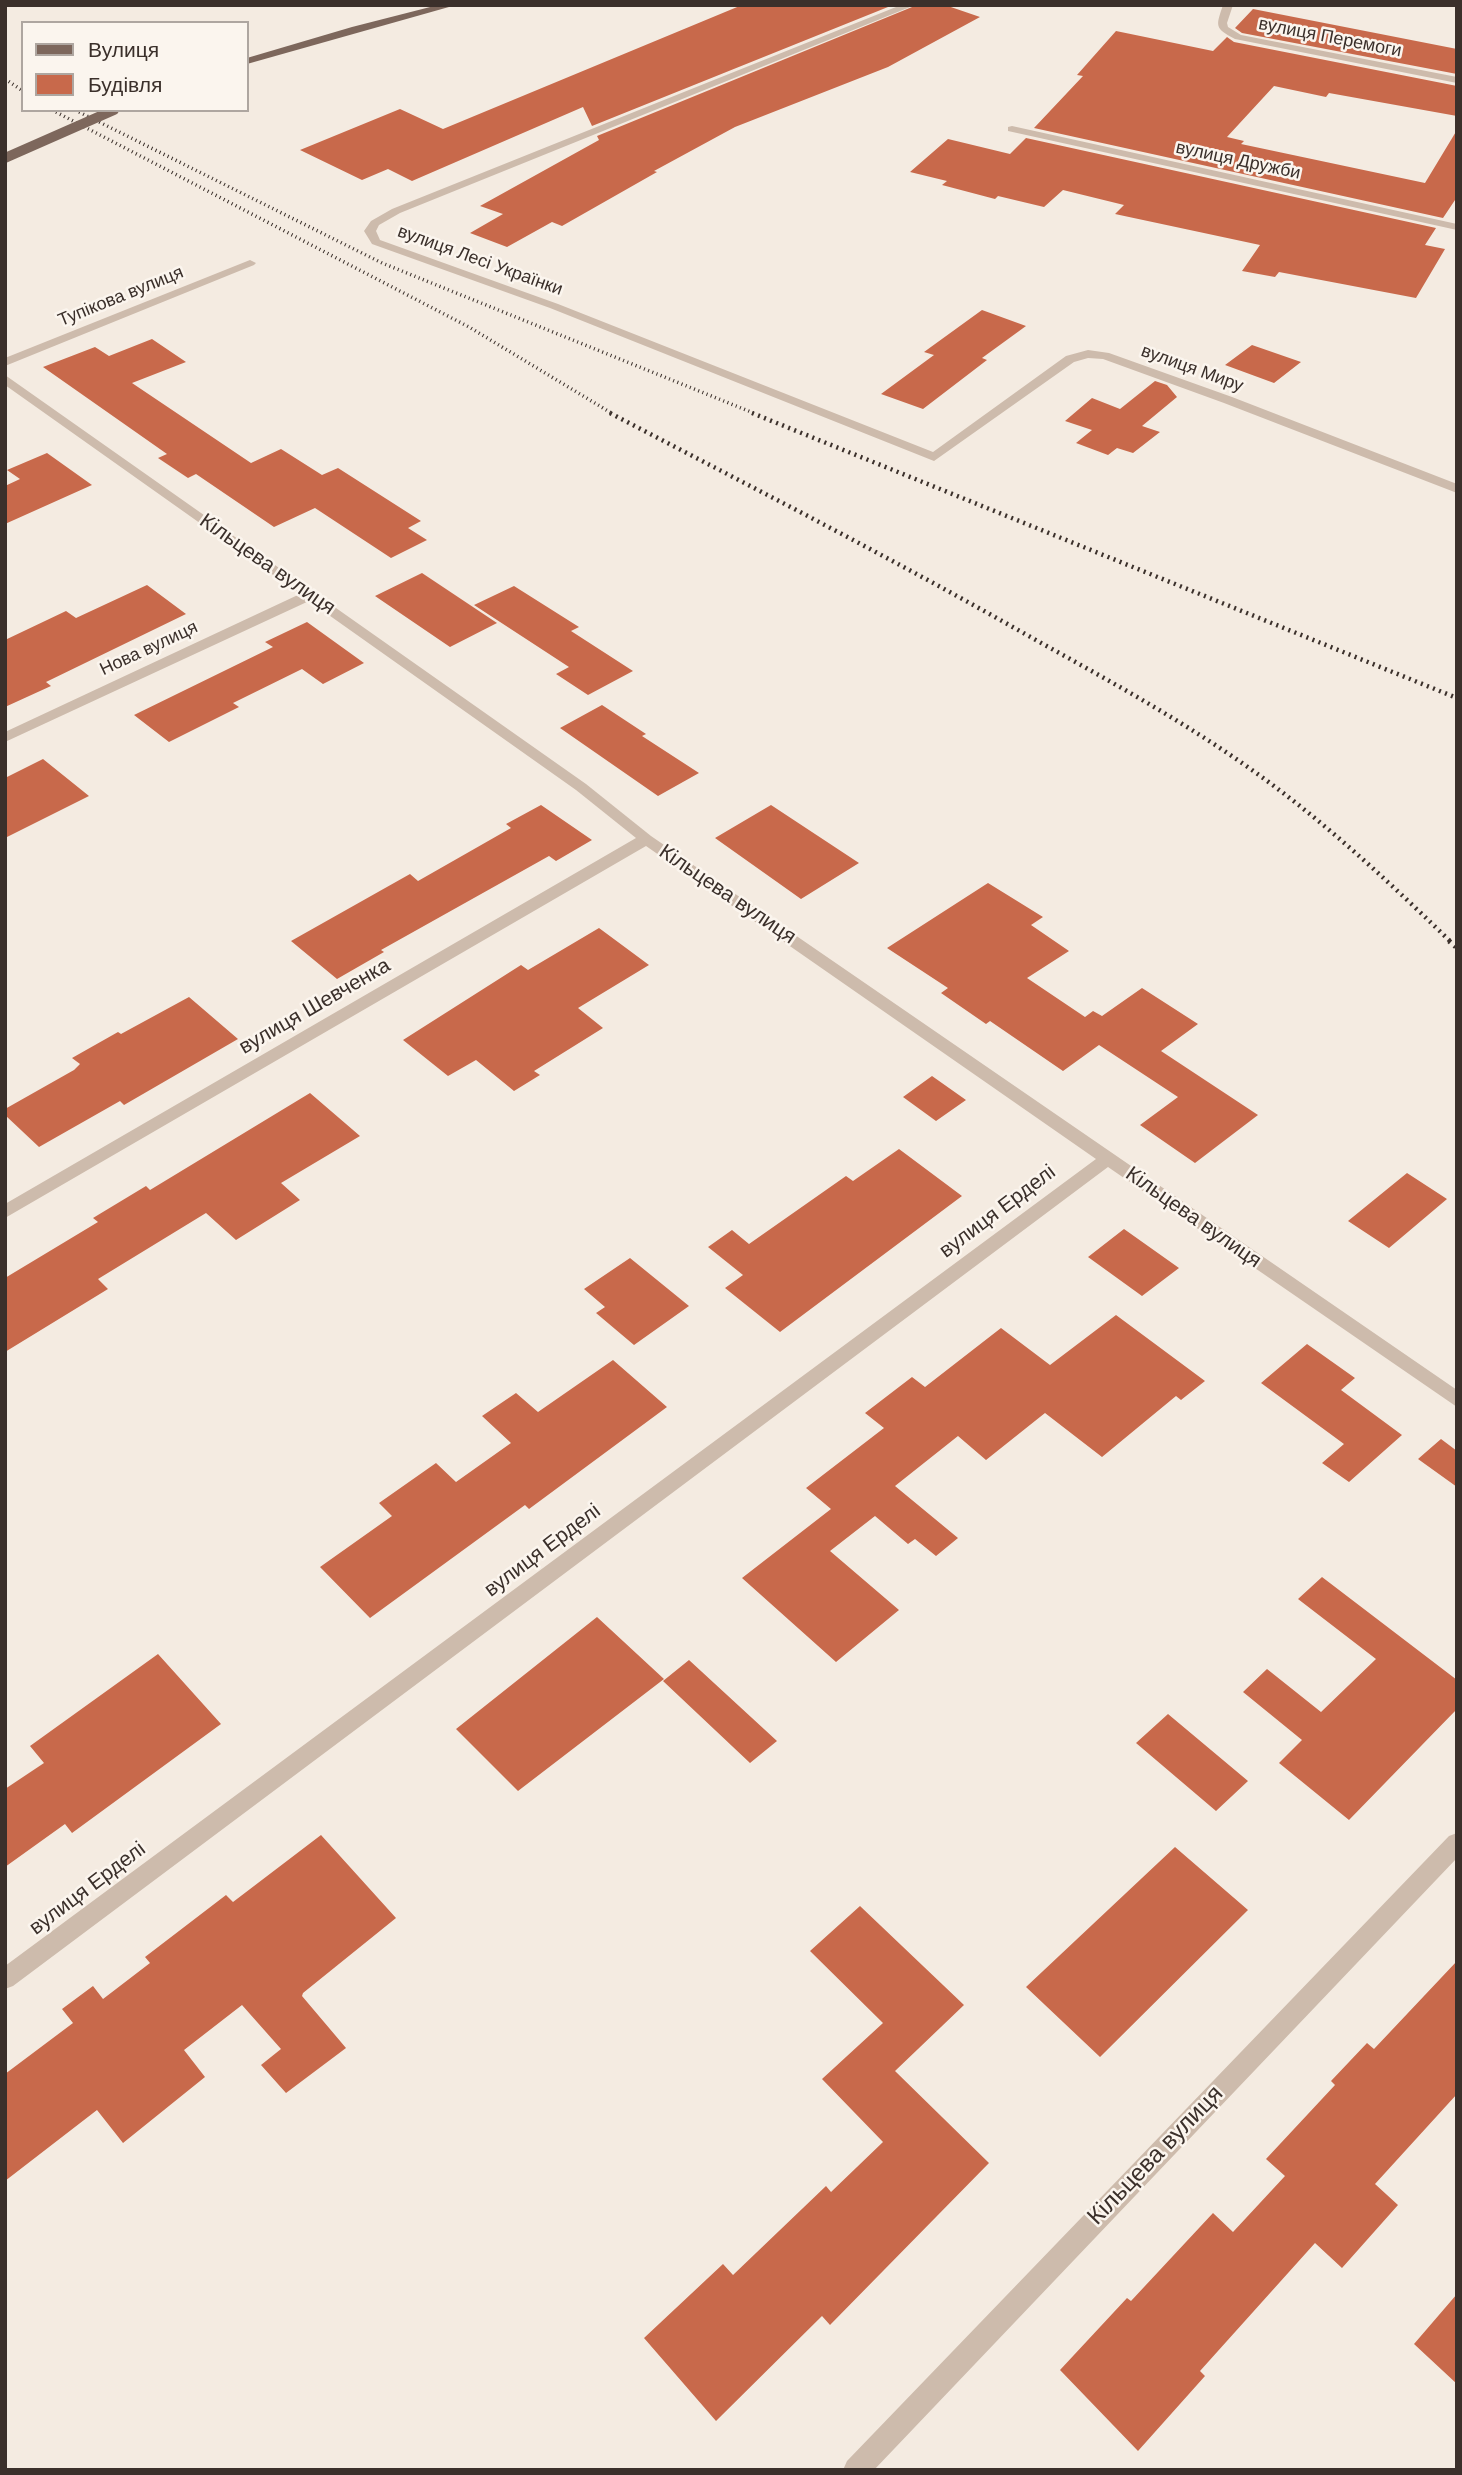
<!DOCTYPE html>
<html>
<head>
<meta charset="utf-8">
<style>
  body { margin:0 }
  #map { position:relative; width:1462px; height:2475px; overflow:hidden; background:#f4ebe1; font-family:"DM Sans",sans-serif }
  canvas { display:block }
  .frame { position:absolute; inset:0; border:7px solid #3b302b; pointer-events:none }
  .legend { position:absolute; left:21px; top:21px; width:228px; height:91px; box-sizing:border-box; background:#fbf5ee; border:2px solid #aea6a0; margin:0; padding:9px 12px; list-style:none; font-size:21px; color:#3b302b }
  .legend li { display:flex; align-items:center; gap:14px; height:35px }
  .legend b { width:35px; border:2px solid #aea6a0 }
</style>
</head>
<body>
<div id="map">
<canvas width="1462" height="2475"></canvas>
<div class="frame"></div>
<ul class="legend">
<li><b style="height:9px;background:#7d675c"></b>Вулиця</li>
<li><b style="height:19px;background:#c8694b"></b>Будівля</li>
</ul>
</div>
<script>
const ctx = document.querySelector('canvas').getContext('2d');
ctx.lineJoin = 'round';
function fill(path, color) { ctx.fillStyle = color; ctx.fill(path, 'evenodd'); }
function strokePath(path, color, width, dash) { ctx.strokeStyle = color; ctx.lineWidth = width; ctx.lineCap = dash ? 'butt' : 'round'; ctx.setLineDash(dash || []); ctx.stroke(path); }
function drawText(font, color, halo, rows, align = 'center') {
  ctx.font = font + ' "DM Sans",sans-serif'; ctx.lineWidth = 5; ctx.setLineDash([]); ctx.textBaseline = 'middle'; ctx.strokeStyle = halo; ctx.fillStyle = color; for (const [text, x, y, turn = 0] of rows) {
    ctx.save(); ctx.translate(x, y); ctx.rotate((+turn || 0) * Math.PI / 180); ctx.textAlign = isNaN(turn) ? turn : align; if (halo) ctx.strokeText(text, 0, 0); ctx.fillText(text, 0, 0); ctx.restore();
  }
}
const building = new Path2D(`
  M742,5H893L592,126L583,107L412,181L388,169L362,180L300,150L400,109L443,129Z
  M917,5H945L980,17L888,67L735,127L654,171L657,172L562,226L552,222L507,247L470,233L503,214L480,206L599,140L597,136Z
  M1253,9L1457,49V74L1242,33L1235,28Z
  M1116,31L1213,51L1227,37L1234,42L1457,86V116L1329,93L1326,97L1274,86L1227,137L1244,141L1241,144L1425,183L1457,130V197L1443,218L1034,128L1083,76L1077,75Z
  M1026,138L1436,228L1425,245L1445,249L1416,298L1279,272L1275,277L1242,271L1260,245L1115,214L1124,205L1063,190L1044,207L998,196L995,199L942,185L947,181L910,172L948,139L1010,154Z
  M982,310L1026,326L982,358L987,360L923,409L881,394L934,355L924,352Z
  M152,339L186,362L132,383L251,463L281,449L322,475L338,468L421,521L408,528L427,540L391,558L315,508L274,527L196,474L188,478L158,458L167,454L43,367L95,347L109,356Z
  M1252,345L1301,362L1274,383L1225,365Z
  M1155,381L1167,385L1177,397L1142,426L1160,432L1133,453L1117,448L1108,455L1076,443L1092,430L1065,421L1092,398L1120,409Z
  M47,453L92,485L5,524V486L20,479L7,470Z
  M422,573L497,623L450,647L375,596Z
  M147,585L186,614L46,682L51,686L5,707V640L66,611L76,618Z
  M514,586L579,627L571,631L633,671L588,695L556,674L569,667L474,605Z
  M307,622L364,663L323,684L302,669L233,703L239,707L169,742L134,715L273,647L265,642Z
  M602,705L646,734L642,736L699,773L658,796L560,728Z
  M43,759L89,796L5,838V778Z
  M541,805L592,840L556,861L549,856L381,950L384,952L337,979L291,941L410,874L418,881L511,828L506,824Z
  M771,805L859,863L801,899L715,838Z
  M988,883L1043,917L1031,925L1069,951L1027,978L1085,1017L1093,1011L1102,1016L1142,988L1198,1024L1161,1051L1258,1115L1195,1163L1140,1125L1178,1097L1099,1045L1063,1071L990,1021L986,1024L941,993L948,988L887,948Z
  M599,928L649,965L578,1008L603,1028L534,1071L540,1075L514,1091L476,1060L448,1076L403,1040L521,965L528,970Z
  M189,997L238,1039L124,1105L120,1101L39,1147L5,1115V1109L74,1070L80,1064L72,1058L118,1032L121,1034Z
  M932,1076L966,1100L936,1121L903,1097Z
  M310,1093L360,1136L281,1183L300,1200L236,1240L206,1213L98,1279L108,1289L5,1352V1278L98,1222L93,1218L146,1186L150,1190Z
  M899,1149L962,1196L780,1332L725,1288L743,1275L708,1247L732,1230L749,1244L846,1176L853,1181Z
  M1407,1173L1447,1199L1389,1248L1348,1221Z
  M1124,1229L1179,1268L1142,1296L1088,1257Z
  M630,1258L689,1306L634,1345L596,1313L605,1307L584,1289Z
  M1116,1315L1205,1381L1181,1400L1176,1396L1102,1457L1045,1413L986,1460L958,1436L895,1486L958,1538L936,1556L915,1539L908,1544L875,1516L830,1551L899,1610L836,1662L742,1578L831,1509L806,1488L884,1428L865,1413L912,1377L925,1387L1001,1328L1050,1365Z
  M1307,1344L1355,1378L1341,1390L1402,1435L1349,1482L1322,1463L1344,1444L1261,1383Z
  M613,1360L667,1407L529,1509L525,1505L370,1618L320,1567L392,1516L379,1503L436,1463L456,1482L511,1443L482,1416L516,1393L538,1412Z
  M1441,1439L1457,1451V1487L1418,1459Z
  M1322,1577L1457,1680V1709L1349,1820L1279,1763L1302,1740L1243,1692L1267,1669L1321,1712L1376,1659L1298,1599Z
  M597,1617L664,1679L518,1791L456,1729Z
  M158,1654L221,1724L72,1833L65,1824L5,1867V1789L44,1763L30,1746Z
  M689,1660L777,1741L750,1763L663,1681Z
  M1168,1714L1248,1781L1216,1811L1136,1743Z
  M321,1835L396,1918L303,1993L302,1996L346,2048L286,2093L261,2065L281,2049L242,2005L184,2050L205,2077L123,2143L97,2110L5,2181V2074L73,2023L62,2009L93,1986L103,1999L150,1963L145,1957L226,1895L233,1902Z
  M1175,1847L1248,1910L1100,2057L1026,1987Z
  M860,1906L964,2005L895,2071L989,2163L830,2325L822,2316L716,2421L644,2338L723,2264L733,2275L826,2186L831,2192L883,2142L822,2079L883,2023L810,1951Z
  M1457,1961V2094L1375,2184L1398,2205L1342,2268L1315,2243L1200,2371L1205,2376L1138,2451L1060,2370L1127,2298L1131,2301L1213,2213L1233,2232L1285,2176L1266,2159L1335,2085L1331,2081L1367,2043L1374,2049Z
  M1457,2294V2384L1414,2344Z`);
const minor = new Path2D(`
  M901,5H915L400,213L379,225L376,231L380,240L558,304L933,452L1066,356L1088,350L1109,353L1232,397L1457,484V493L1224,403L1103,359L1088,358L1074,362L934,461L550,308L372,244L364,231L371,221L392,209Z
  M1223,5H1233L1227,23L1228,27L1241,35L1457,77V83L1235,39C1214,28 1216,26 1223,5Z
  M1012,126L1457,224V230L1008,131V127Z
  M250,260L256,263L254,265L5,366V358Z
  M5,375L586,784L651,836L1457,1390V1407L1108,1167L13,1986L5,1989V1966L1096,1159L646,846L5,1218V1204L636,838L576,790L309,601L5,742V732L300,594L5,385Z
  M1457,1833V1858L874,2470H843L847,2461L1449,1836Z`);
const major = new Path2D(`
  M438,5H456L247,64V58L352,27Z`);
const railFar2 = new Path2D(`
  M5,79L23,91
  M52,110L469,327L613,414
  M75,110L382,263L756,414`);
const railFar1 = new Path2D(`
  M610,413C752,487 895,560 1034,639C1108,680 1183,721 1252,770C1324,821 1388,881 1451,942
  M752,413L1457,698`);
const rail = new Path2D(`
  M1449,941L1457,948`);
const majorBridge = new Path2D(`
  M5,158L114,110`);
const farStreetnames = [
  ["вулиця Перемоги",1330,38,11],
  ["вулиця Дружби",1238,161,12],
  ["вулиця Лесі Українки",480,261,20],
  ["Тупікова вулиця",121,297,-22],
  ["вулиця Миру",1192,369,20],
  ["Нова вулиця",149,649,-25]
];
const streetNames = [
  ["Кільцева вулиця",267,565,35],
  ["Кільцева вулиця",727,895,34],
  ["вулиця Шевченка",315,1007,-30],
  ["вулиця Ерделі",998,1212,-37],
  ["Кільцева вулиця",1193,1218,35],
  ["вулиця Ерделі",543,1551,-37],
  ["вулиця Ерделі",88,1889,-37]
];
const nearStreetnames = [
  ["Кільцева вулиця",1156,2156,-46]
];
fill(building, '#c8694b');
fill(minor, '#cdbbac');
fill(major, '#7d675c');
strokePath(railFar2, '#3b302b', 3.5, [1, 3.5]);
strokePath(railFar1, '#3b302b', 4.5, [2, 4.5]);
strokePath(rail, '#3b302b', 5, [2, 5]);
strokePath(majorBridge, '#7d675c', 10);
drawText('18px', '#3b302b', '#fbf5ee', farStreetnames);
drawText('21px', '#3b302b', '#fbf5ee', streetNames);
drawText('24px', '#3b302b', '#fbf5ee', nearStreetnames);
</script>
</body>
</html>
